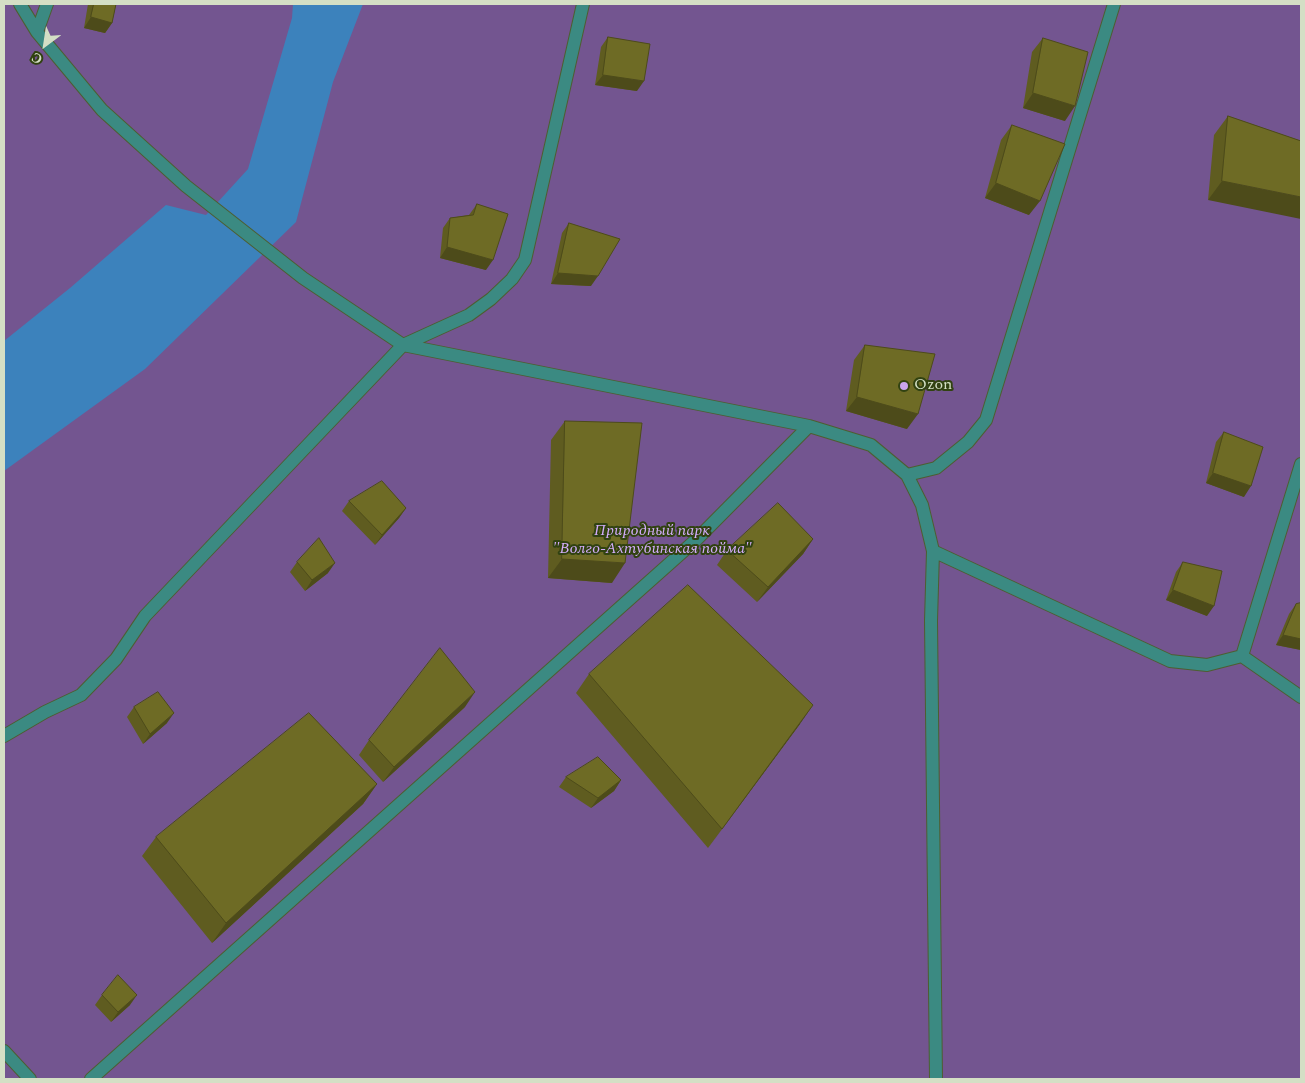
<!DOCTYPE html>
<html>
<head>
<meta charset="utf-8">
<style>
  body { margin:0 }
  #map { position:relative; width:1305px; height:1083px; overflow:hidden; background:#314211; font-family:Spectral,serif }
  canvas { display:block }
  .frame { position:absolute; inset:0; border:5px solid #d4dfc5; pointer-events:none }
  .north { position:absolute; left:20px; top:20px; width:50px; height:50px; -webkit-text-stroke:4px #314211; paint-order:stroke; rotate:211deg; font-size:14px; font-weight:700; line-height:20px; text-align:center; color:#d4dfc5 }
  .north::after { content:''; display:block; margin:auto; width:18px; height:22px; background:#d4dfc5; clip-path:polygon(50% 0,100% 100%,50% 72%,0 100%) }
</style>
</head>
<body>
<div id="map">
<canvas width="1305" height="1083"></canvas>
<div class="frame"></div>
<div class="north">С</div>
</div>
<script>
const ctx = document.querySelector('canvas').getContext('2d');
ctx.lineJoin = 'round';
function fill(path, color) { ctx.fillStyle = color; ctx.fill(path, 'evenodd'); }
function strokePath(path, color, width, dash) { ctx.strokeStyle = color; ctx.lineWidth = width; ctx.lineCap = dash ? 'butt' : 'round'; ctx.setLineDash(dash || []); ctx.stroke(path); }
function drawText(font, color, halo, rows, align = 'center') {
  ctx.font = font + ' Spectral,serif'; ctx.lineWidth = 4; ctx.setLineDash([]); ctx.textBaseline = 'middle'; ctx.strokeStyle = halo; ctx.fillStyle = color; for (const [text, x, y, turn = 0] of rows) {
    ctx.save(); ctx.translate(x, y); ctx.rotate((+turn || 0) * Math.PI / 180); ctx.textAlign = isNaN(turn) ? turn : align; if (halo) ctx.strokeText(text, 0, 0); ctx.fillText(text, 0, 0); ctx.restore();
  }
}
const green = new Path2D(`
  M4,4H1301V1079H4Z`);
const water = new Path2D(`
  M293,4H363L333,82L296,222L145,369L4,471V341L70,288L166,205L206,215L248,169L292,18Z`);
const minor = new Path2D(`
  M20,4L37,32L102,110L186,186L303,278L403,345L809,426L871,445L907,475L922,505L933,551L931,621L936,1079
  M37,32L47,4
  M907,475L936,468L968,442L986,420L1114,4
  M933,551L1170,661L1207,665L1242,656L1301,464
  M1242,656L1301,697
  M4,736L45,712L81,695L116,659L145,616L403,345L469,315L491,299L512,279L525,260L583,4
  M4,1051L30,1079
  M91,1079L697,539L809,426`);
const wall = new Path2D(`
  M88,4H116L112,23L105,33L84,28Z
  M608,37L637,91L595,85L601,47Z
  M1043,38L1065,121L1023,108L1032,52Z
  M1228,116L1301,141L1208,200L1214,135Z
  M1012,125L1029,215L985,198L1001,140Z
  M477,204L486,270L440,258L443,228L450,218L469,215Z
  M569,223L591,286L551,284L562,233Z
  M865,345L907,429L846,411L854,360Z
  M565,421L612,583L548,578L551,440Z
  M1224,432L1244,497L1206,483L1216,442Z
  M349,501L406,508L399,518L375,545L342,511Z
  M813,539L803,554L757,602L717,565L727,550Z
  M297,562L328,573L305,591L290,572Z
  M1183,562L1207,616L1166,600L1176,572Z
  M1296,604L1301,650L1276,645L1289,614Z
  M589,674L800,724L708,848L576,693Z
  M134,707L167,723L143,744L127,717Z
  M465,707L383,782L359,755L369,740Z
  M566,777L621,780L614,791L591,808L559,787Z
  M377,784L363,804L212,943L142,856L156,837Z
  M102,995L130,1005L111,1022L95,1005Z`);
const shadedWall = new Path2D(`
  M91,17L112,23L105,33L84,28Z
  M603,75L644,81L637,91L595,85Z
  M1033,93L1075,106L1065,121L1023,108Z
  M1222,181L1301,197V219L1208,200Z
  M996,183L1040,201L1029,215L985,198Z
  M447,247L493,260L486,270L440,258Z
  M558,273L598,276L591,286L551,284Z
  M857,397L918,414L907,429L846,411Z
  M1213,473L1251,486L1244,497L1206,483Z
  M406,508L399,518L375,545L382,535Z
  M813,539L803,554L757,602L768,587Z
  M562,559L625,563L612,583L548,578Z
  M335,563L328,573L305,591L312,580Z
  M1173,590L1214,606L1207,616L1166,600Z
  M1283,635L1301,639V650L1276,645Z
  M475,692L465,707L383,782L394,767Z
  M813,705L800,724L708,848L722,829Z
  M174,713L167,723L143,744L150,734Z
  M621,780L614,791L591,808L598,798Z
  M377,784L363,804L212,943L226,923Z
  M137,995L130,1005L111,1022L118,1012Z`);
const building = new Path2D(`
  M94,4H116L112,23L91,17Z
  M608,37L650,44L644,81L603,75Z
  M1043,38L1088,52L1075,106L1033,93Z
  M1228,116L1301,141V197L1222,181Z
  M1012,125L1065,144L1040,201L996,183Z
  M477,204L508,214L493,260L447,247L450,218L473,215Z
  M569,223L620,239L598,276L558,273Z
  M865,345L935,354L918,414L857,397Z
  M565,421L642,423L625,563L562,559Z
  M1224,432L1263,447L1251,486L1213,473Z
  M382,481L406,508L382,535L349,501Z
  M778,503L813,539L768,587L727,550Z
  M319,538L335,563L312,580L297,562Z
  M1183,562L1222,571L1214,606L1173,590Z
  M688,585L813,705L722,829L589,674Z
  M1301,603V639L1283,635L1296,604Z
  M440,648L475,692L394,767L369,740Z
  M158,692L174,713L150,734L134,707Z
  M309,713L377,784L226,923L156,837Z
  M598,757L621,780L598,798L566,777Z
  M118,975L137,995L118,1012L102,995Z`);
const markers = [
  [904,386,5,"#c9a5ee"]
];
const poiNames = [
  ["Ozon",914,386]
];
const parkNames = [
  ["Природный парк",652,532],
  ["\"Волго-Ахтубинская пойма\"",652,550]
];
fill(green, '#735590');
fill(water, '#3c82bc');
strokePath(minor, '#4e5e31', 14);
strokePath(minor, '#3b8a82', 12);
fill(wall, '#5f5c20');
fill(shadedWall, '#4d4b1a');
fill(building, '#6e6b25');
strokePath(building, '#4d4b1a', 1);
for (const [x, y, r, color] of markers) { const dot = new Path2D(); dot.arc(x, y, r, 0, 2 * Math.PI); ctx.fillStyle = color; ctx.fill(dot); strokePath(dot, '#314211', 2); }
drawText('16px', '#d4dfc5', '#314211', poiNames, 'left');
drawText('italic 16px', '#d4adfc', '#314211', parkNames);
</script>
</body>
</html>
